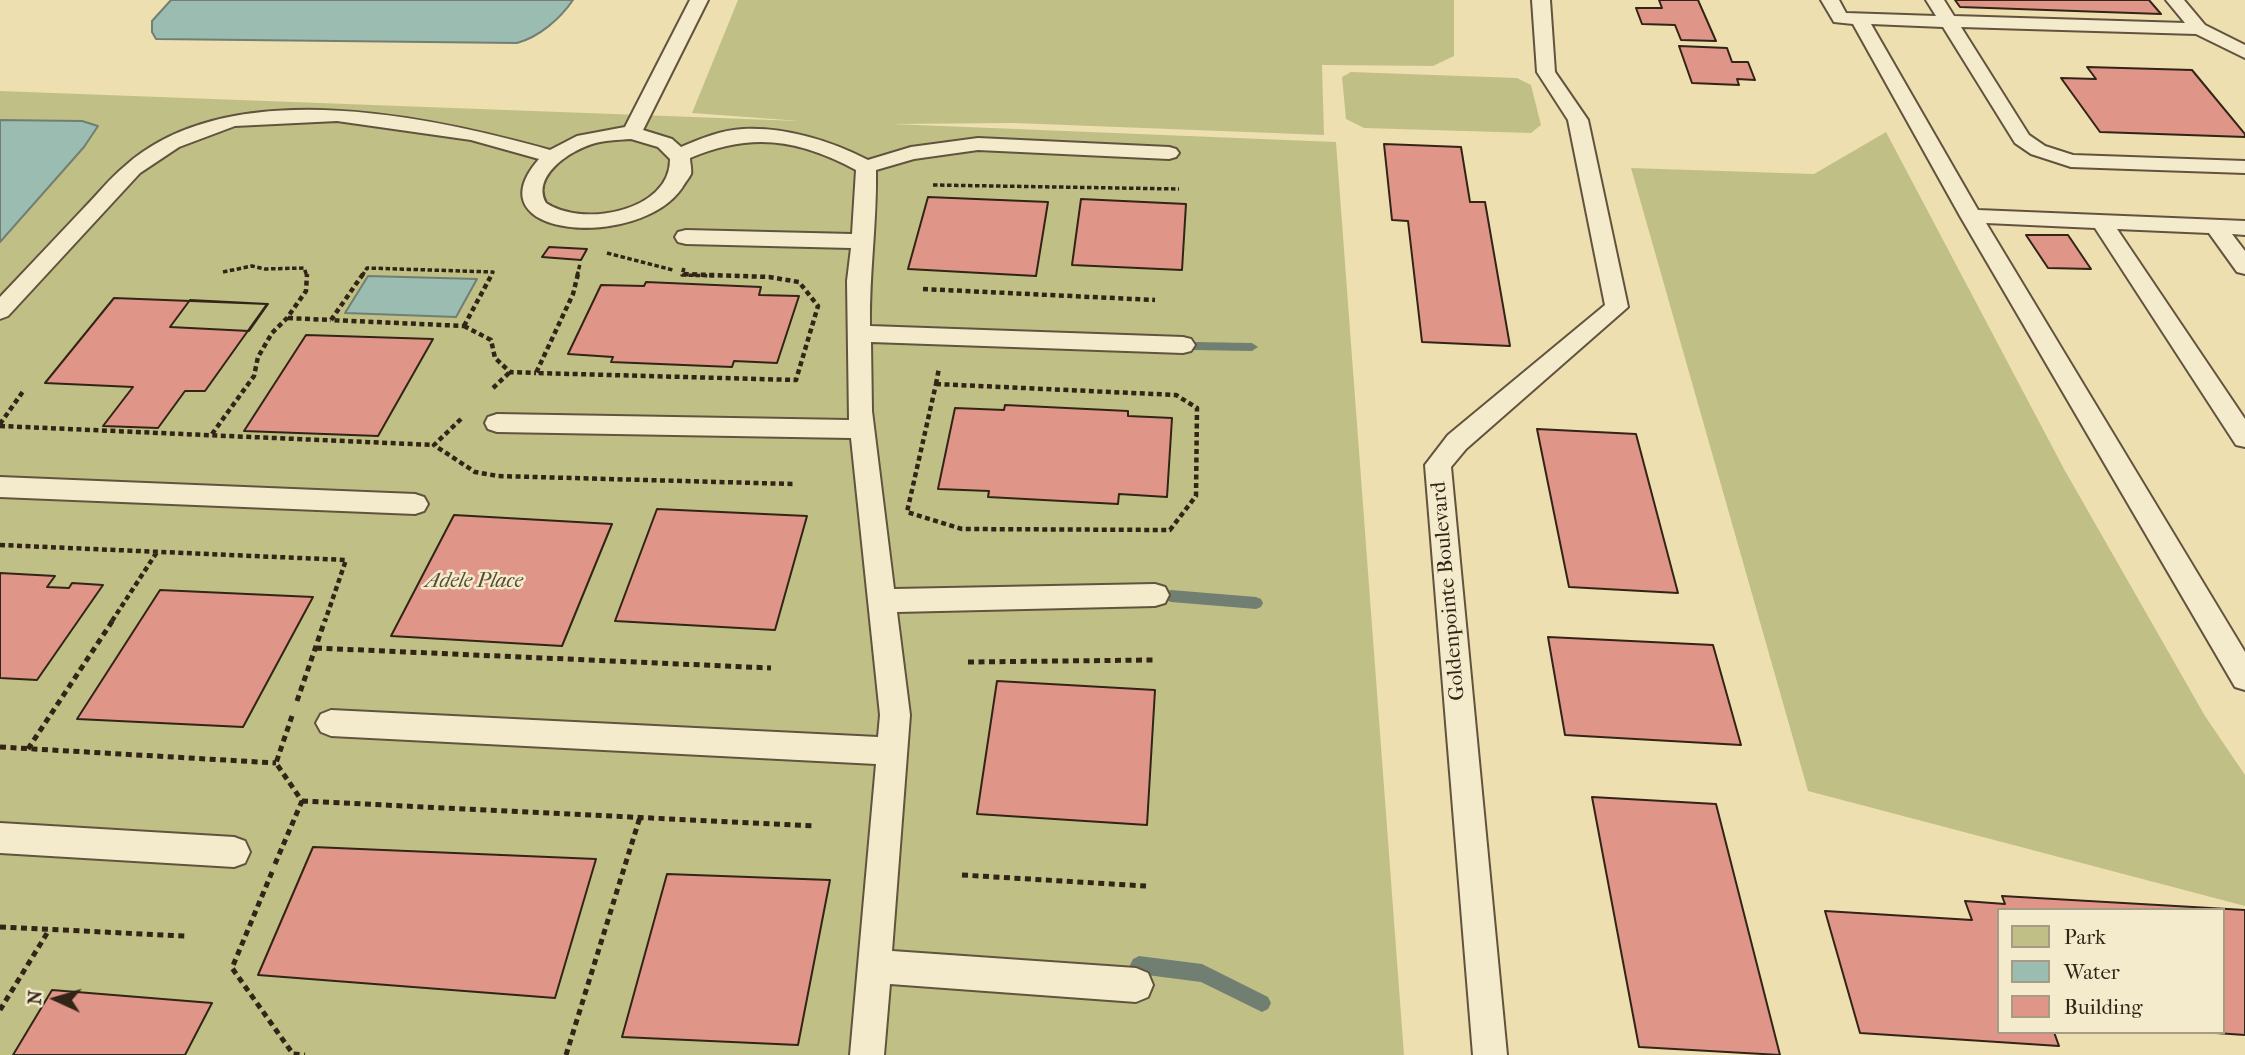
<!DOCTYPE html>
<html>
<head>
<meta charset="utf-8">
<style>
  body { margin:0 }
  #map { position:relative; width:2245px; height:1055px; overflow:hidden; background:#eedfb0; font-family:"IM FELL French Canon",serif }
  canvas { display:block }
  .legend { position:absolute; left:1997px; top:908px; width:228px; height:126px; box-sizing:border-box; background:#f4eacc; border:2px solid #a69b84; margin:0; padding:9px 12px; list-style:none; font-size:21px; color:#322417 }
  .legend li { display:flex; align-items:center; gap:14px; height:35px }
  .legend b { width:35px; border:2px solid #a69b84 }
  .north { position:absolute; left:21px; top:964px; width:70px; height:70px; -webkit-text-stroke:5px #f4eacc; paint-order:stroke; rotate:274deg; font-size:19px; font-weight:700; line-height:28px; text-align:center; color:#322417 }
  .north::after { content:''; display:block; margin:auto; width:24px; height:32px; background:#322417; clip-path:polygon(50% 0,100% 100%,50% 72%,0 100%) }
</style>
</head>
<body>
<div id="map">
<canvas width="2245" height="1055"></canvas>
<ul class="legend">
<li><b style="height:19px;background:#c0c086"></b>Park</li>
<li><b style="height:19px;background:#9bbcb1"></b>Water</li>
<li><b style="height:19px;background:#df9587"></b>Building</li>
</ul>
<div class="north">N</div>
</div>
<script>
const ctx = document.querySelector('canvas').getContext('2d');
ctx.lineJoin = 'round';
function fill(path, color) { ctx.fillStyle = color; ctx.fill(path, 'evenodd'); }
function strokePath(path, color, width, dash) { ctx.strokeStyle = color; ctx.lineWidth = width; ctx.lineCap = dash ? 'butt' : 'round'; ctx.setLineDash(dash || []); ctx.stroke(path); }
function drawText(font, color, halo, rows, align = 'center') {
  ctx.font = font + ' "IM FELL French Canon",serif'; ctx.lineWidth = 5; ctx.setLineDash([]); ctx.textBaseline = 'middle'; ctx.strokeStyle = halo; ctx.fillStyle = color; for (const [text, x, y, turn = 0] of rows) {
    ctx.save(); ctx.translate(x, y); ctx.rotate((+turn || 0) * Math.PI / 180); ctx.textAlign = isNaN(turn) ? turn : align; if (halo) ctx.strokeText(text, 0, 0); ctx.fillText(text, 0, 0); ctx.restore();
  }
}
const green = new Path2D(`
  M738,0H1454V56L1433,66L1322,65L1324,135L1014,123L893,124L1336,142L1404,1055H0V91L800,121L692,113Z
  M1351,72L1517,78L1531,85L1541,125L1531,133L1364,128L1346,119L1342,77Z
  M1886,132L2064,469L2205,716L2245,775V906L1808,791L1631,168L1814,174Z`);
const water = new Path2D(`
  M171,0H573C560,19 539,37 517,43L156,39L152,32V21Z
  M0,120L82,121L98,126L84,147L0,242Z
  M368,276L477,279L456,317L345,313Z`);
const stream = new Path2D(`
  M1193,342L1252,343L1258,347L1252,351L1193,350L1187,346Z
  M1171,590L1256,597L1261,599L1263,603L1261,607L1256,609L1171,602L1166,600L1164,596L1166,592Z
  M1139,956L1202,964L1268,997L1271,1003L1268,1009L1262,1012L1201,982L1139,974L1133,971L1130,965L1133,959Z`);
const building = new Path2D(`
  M1659,0H1698L1716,41L1681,40L1675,25L1642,24L1636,8H1662Z
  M1955,0H2149L2161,14L1960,7Z
  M1679,46L1727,48L1732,62H1748L1755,80L1737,79L1739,85L1692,83Z
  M2087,67L2192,70L2245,134V137L2100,132L2061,78L2096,79Z
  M1384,144L1461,147L1470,202H1485L1510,346L1422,342L1408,221L1392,220Z
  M928,197L1048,202L1036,276L908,269Z
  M1081,199L1186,204L1182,270L1072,265Z
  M2026,235H2068L2091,269L2048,268Z
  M549,247L587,249L581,260L542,257Z
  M646,282L761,287L759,295L799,296L777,363L734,361L732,367L611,362L613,357L568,354L601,285L644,286Z
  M114,298L267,304L205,391H185L158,428L103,426L133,387L45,383Z
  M190,300L268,304L249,331L170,327Z
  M306,335L433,339L378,436L244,431Z
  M1005,405L1128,411V416L1172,418L1167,497L1119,494L1118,504L988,497L989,491L938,489L955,408L1004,410Z
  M1537,429L1636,434L1678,593L1569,587Z
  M657,509L807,516L775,630L615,621Z
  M454,515L612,524L562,646L391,636Z
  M0,573L55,576L47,587L69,588L72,583L103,585L37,680L0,678Z
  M160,590L313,597L243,727L77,719Z
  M1548,637L1713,645L1741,745L1565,735Z
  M997,681L1155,690L1147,825L977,814Z
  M1592,797L1716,804L1780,1055L1639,1047Z
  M313,847L596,859L555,998L258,975Z
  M667,874L830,880L798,1045L622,1037Z
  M2002,896L2245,910V1035L2201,1032H2222V910H1998V1032H2054L2059,1046L1860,1033L1825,911L1972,920L1965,901L2005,904Z
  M52,990L212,1003L185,1055H13Z`);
const pathFar2 = new Path2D(`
  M933,185L1179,189
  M607,253L673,270
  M684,268L682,275L716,276
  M223,272L252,266L265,269L304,268L307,276
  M362,276L367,268L493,272L491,276
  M577,276L580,264`);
const pathFar1 = new Path2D(`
  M363,274L331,320L464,326
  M578,274L573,294L536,373L796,380L818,306L799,282L769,277L682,274
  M923,289L1155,300
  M288,318L331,320
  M464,326L491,340L495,358L510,372L536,373
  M464,326L492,274
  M936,384L1176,395L1197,408L1196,496L1170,530L962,529L907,512Z
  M936,384L939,368
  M493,388L510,372
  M461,419L434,445L475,472L498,476L793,484
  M0,424L24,390
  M0,426L434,445
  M212,434L254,376L258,357L272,333L287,318L306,291L307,274
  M0,545L346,560L325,621
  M112,621L157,552`);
const path = new Path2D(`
  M316,648L771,668
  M968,662L1153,660
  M297,701L325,620
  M292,716L276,763L302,801
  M0,747L276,763
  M28,749L113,620
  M302,801L815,826
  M275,864L302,801
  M272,872L232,968L293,1054L305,1055
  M962,875L1146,886
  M0,927L185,936
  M0,1010L49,930
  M566,1055L640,817`);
const lane = new Path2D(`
  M690,0H708L643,130L672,139L681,147C700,139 721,130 743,129C786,127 831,141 868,160L911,147L978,138L1169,147L1176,149L1179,153L1176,157L1169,159L978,150L914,159L876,170C877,223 869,274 870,326L1183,337L1191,339L1195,345L1191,351L1183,353L871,342L872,411L894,589L1155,584L1165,587L1169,595L1165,603L1155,606L897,612L910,715L892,951L1136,968L1148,973L1153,985L1148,997L1136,1002L890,984L884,1055H850L876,764L331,736L321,732L316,723L321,714L331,710L878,737L880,715L851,438L497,432L488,429L485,423L488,417L497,414L849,420L847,281L851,248L686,244L678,242L675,237L678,232L686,230L852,234L856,170C798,139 751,132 690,158C690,162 692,170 691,174C689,178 684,184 682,188C640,250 469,239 539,159L471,140L337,121L235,126L179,147L140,173L8,316L0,319V297C28,267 56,238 84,208C98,194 110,178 125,166C229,73 429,116 550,150L577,136L625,127ZM631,139L658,147L670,159C671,211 583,228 546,203C531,176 570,151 592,144C604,140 618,140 631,139Z
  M1532,0H1550L1555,72L1588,120L1628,307L1466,449L1451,467L1507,1055H1473L1425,465L1448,435L1605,305L1568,120L1537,72Z
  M1821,0H1839L1846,13L1936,16L1926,0H1944L1954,16L2185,23L2166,0H2184L2205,25L2245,45V58L2196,34L1961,27L2029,135L2045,146L2073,155L2245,161V173L2071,167L2031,154L2015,143L1943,27L1871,24L1978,210L2245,221V235L2232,234L2245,251V274L2237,272L2209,233L2117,229L2245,419V447L2236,445L2095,228L1986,223L2245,652V690L2235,687L1960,216L1853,24L1834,22Z
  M0,477L415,494L424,497L428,504L424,511L415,514L0,497Z
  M0,823L234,837L245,841L250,852L245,863L234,867L0,853Z`);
const parkNames = [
  ["Adele Place",474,582]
];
const streetNames = [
  ["Goldenpointe Boulevard",1449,591,-95]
];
fill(green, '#c0c086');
fill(water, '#9bbcb1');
strokePath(water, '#717f73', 2);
fill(stream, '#717f73');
fill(building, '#df9587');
strokePath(building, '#322417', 2);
strokePath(lane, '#61533d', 4);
strokePath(pathFar2, '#322417', 3.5, [4.5, 2.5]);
strokePath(pathFar1, '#322417', 4.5, [5, 3.5]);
strokePath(path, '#322417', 5, [6, 4.5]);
fill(lane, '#f4eacc');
drawText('italic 21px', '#564b33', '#f4eacc', parkNames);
drawText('21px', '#322417', '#f4eacc', streetNames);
</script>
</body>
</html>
